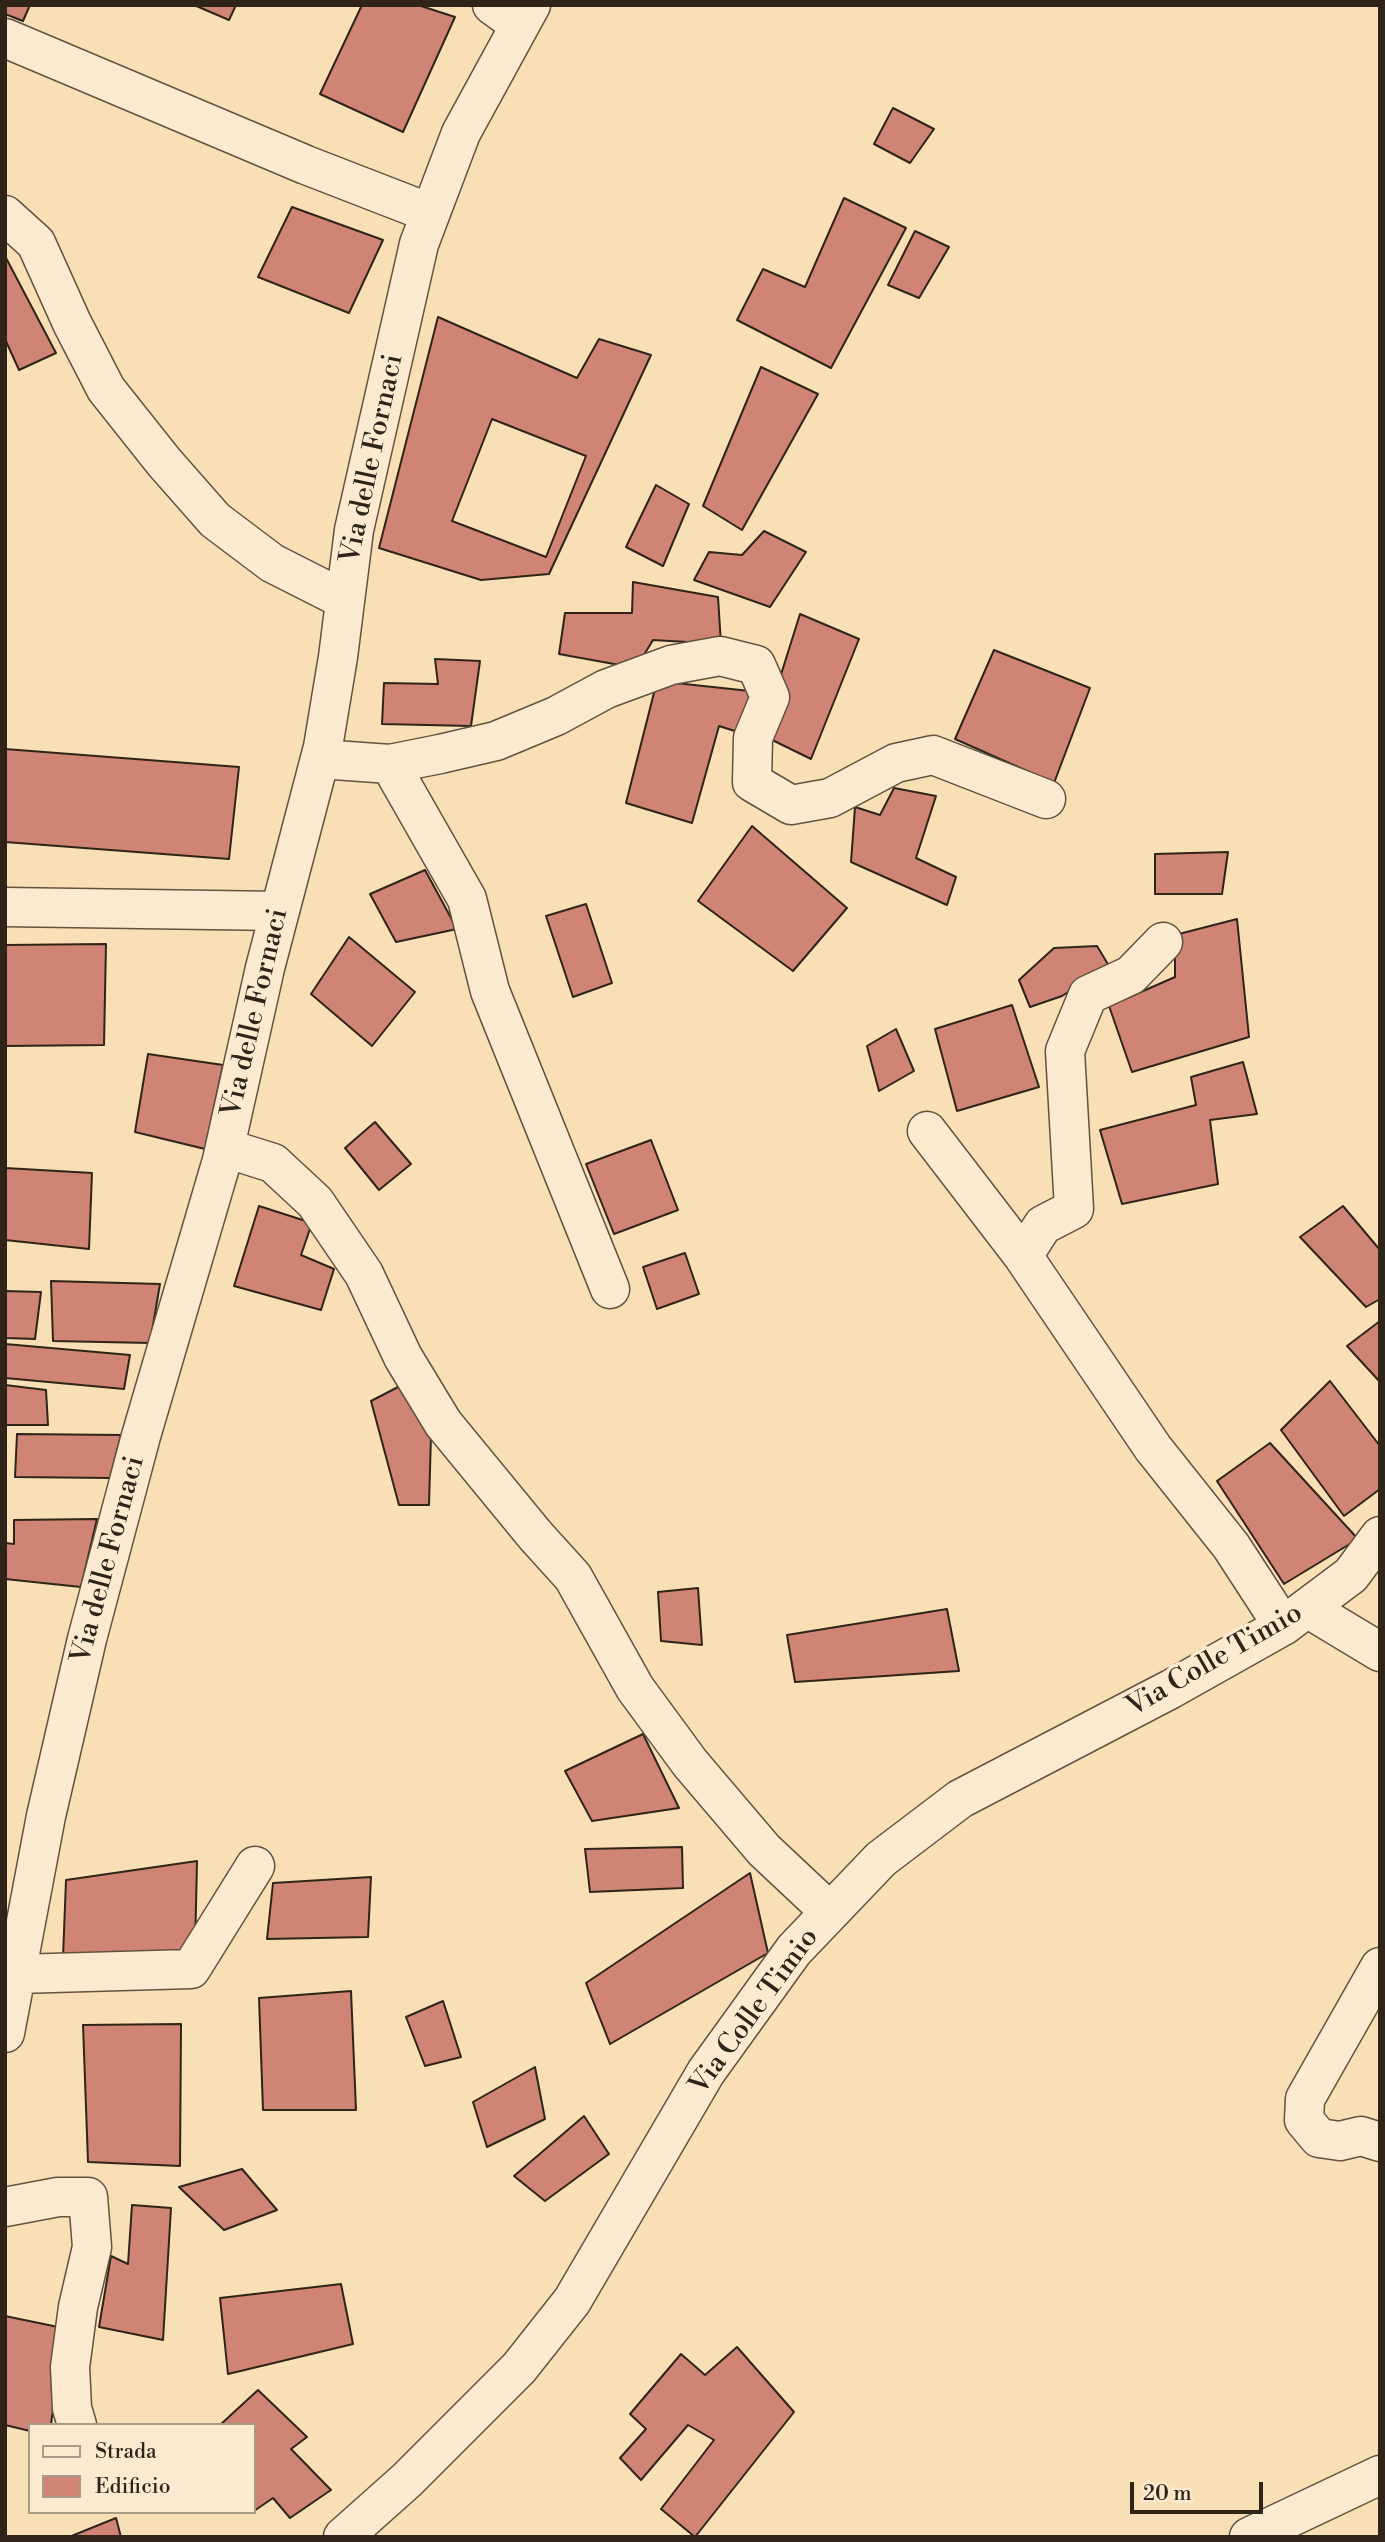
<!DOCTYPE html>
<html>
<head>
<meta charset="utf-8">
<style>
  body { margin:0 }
  #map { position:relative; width:1385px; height:2542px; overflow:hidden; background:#f9dfb5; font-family:"Libre Bodoni",serif }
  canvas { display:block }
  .frame { position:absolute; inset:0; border:7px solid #2f241a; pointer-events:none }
  .legend { position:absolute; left:28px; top:2423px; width:228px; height:91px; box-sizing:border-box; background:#fbeacf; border:2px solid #a99b87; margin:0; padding:9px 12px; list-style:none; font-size:21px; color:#2f241a }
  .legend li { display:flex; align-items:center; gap:14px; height:35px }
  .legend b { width:35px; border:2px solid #a99b87 }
  .scale { position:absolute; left:1130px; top:2482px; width:133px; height:32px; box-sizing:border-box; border:4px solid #2f241a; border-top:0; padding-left:9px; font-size:21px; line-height:24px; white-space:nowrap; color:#2f241a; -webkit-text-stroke:5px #fbeacf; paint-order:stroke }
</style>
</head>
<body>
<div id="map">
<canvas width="1385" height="2542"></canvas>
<div class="frame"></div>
<ul class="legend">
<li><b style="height:9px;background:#fbeacf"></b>Strada</li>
<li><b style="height:19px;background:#d08475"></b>Edificio</li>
</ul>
<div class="scale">20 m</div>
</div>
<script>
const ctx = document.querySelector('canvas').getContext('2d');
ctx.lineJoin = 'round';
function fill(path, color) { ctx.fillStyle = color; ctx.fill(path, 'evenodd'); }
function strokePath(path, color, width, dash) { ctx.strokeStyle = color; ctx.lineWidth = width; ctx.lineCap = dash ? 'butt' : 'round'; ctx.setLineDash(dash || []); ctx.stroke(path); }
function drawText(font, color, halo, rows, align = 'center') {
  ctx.font = font + ' "Libre Bodoni",serif'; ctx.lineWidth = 7; ctx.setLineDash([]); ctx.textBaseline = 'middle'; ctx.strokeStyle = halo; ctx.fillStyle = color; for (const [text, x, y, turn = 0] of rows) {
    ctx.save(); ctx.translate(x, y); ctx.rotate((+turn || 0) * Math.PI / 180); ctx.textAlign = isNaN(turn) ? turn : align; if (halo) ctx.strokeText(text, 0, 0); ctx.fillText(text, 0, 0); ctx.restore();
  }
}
const building = new Path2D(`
  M5,5H30L23,21L5,14Z
  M194,5H236L229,20Z
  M362,5H418L455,17L403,132L320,94Z
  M893,108L934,129L910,163L874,144Z
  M844,198L906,228L831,368L737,320L763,269L805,287Z
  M292,207L383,240L349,313L258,277Z
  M915,231L949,247L919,298L888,285Z
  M5,256L56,353L19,370L5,339Z
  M438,317L577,378L599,339L651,355L549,574L481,580L379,548Z
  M761,367L818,394L742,530L703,506Z
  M492,419L586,456L546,557L452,521Z
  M656,485L689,504L663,566L626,547Z
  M764,531L806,552L770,607L694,580L709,552L742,555Z
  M633,582L718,597L721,644L653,640L636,668L559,654L565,613H632Z
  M800,614L859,639L811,759L762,735Z
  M994,650L1090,688L1054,783L955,739Z
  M435,659L480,661L471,726L382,724L384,683L438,684Z
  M657,681L759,692L741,733L719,726L692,823L626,803Z
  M5,749L239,767L229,859L5,842Z
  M894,788L936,796L916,858L956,877L947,905L851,862L855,807L880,815Z
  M752,826L847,908L793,971L698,901Z
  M1228,852L1222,894H1155V854Z
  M425,870L457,929L396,942L370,894Z
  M586,904L612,983L573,997L546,916Z
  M1237,919L1249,1037L1132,1072L1109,1006L1175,977V935Z
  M349,937L415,992L372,1046L311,994Z
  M106,944L104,1045L5,1046V945Z
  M1097,946L1109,966L1062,996L1030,1007L1019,980L1054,948Z
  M1012,1005L1039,1087L957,1111L935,1029Z
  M896,1029L914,1071L879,1091L867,1046Z
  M148,1054L223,1065L205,1149L135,1132Z
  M1243,1062L1257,1114L1210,1120L1218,1184L1122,1204L1100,1130L1196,1105L1191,1077Z
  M375,1122L411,1164L379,1190L345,1148Z
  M651,1140L678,1210L614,1234L586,1164Z
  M5,1168L92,1173L89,1249L5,1240Z
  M259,1206L312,1223L301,1255L334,1269L321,1310L234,1286Z
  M1343,1206L1380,1250V1299L1366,1307L1300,1237Z
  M685,1253L699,1294L657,1309L643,1267Z
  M51,1281L160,1284L150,1343L53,1341Z
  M5,1291L41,1292L35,1339L5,1338Z
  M1380,1321V1382L1347,1346Z
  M5,1344L130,1355L124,1389L5,1378Z
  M1330,1381L1380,1446V1489L1344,1516L1281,1430Z
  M5,1385L46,1390L48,1425H5Z
  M400,1386L431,1435L429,1505H399L371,1401Z
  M17,1434L121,1435L110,1478L15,1477Z
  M1270,1443L1358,1539L1284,1584L1217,1481Z
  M97,1519L81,1587L5,1579V1543L14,1544V1520Z
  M698,1588L702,1645L661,1641L658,1592Z
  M947,1609L959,1671L795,1682L787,1635Z
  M643,1734L679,1808L592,1821L565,1771Z
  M682,1847L683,1888L590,1892L585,1849Z
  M197,1861L195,1951L63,1957L66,1880Z
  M750,1873L768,1953L610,2044L586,1983Z
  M371,1877L368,1937L267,1939L273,1883Z
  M351,1991L356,2110H263L259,1998Z
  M443,2001L461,2057L425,2066L406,2017Z
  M181,2024L180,2166L88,2162L83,2025Z
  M535,2067L545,2119L487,2147L473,2102Z
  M584,2116L609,2154L545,2201L514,2176Z
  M242,2169L277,2210L224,2230L179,2187Z
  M132,2205L171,2208L163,2340L99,2327L111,2256L128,2264Z
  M341,2284L353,2344L228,2374L220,2298Z
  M5,2316L63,2328L51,2425H30V2431L5,2425Z
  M737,2347L794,2412L695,2537L661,2509L714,2440L688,2425L641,2480L620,2458L646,2429L630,2414L681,2354L705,2375Z
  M258,2390L307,2437L291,2449L331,2490L290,2518L273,2498L254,2511V2425H220Z
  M116,2518L121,2537H69Z`);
const minor = new Path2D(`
  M492,5L520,25
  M5,38L306,165L430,213
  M5,215L36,243L72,323L106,389L164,462L215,520L272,563L345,600
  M320,759L390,764L440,754L496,741L556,716L606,689L671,665L720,656L756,665L770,697L753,738L752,782L791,805L830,798L896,763L933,755L1046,799
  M390,764L467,899L490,991L610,1289
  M5,907L280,911
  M1163,942L1131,975L1088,995L1065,1051L1074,1209L1043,1225L1023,1256L1153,1448L1231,1546L1283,1626
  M927,1131L1023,1256
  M225,1148L273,1163L315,1202L364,1274L403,1357L443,1423L535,1535L573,1577L635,1688L690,1763L764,1850L830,1912
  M1307,1608L1380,1652
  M1380,1967L1305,2099L1304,2120L1319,2138L1340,2141L1361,2136L1380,2142
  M17,1974L191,1969L255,1866
  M5,2033L46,1816L87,1639L141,1436L222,1160L265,968L323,747L338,657L354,530L419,244L461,133L531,5
  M5,2207L58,2197H88L92,2247L78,2307L70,2367L72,2408L77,2425
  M343,2537L407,2480L519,2368L572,2301L706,2072L794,1950L881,1859L960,1799L1171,1689L1283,1626L1351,1575L1380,1536
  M1249,2537L1380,2475`);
const streetNames = [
  ["Via delle Fornaci",373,459,-78],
  ["Via delle Fornaci",256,1013,-77],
  ["Via delle Fornaci",109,1560,-75],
  ["Via Colle Timio",1215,1661,-30],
  ["Via Colle Timio",755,2012,-54]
];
fill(building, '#d08475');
strokePath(building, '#2f241a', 2);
strokePath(minor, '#625341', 41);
strokePath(minor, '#fbeacf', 38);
drawText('28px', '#2f241a', '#fbeacf', streetNames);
</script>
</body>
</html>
